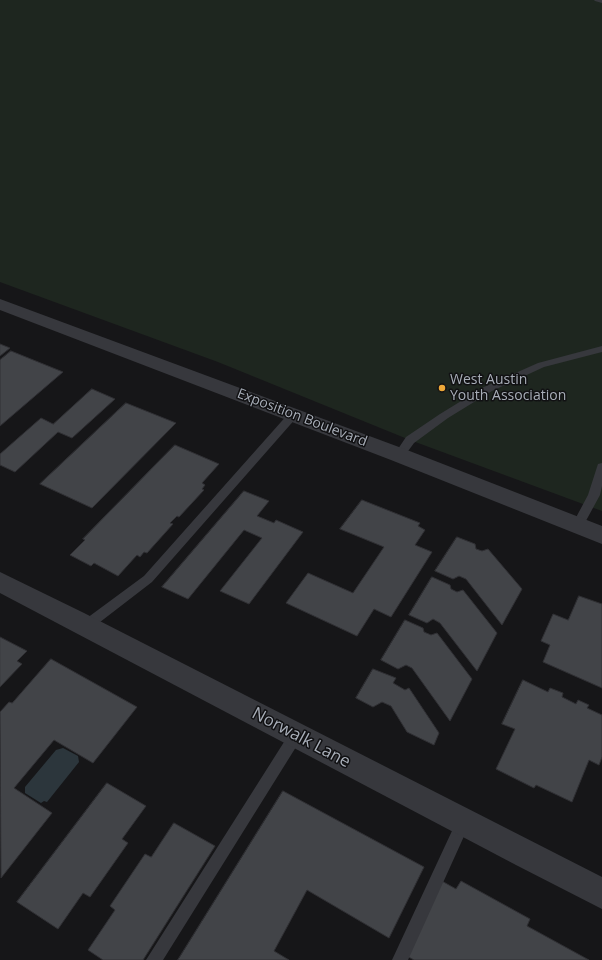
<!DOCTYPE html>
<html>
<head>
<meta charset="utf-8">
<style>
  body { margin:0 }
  canvas { display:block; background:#161618 }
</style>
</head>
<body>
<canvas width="602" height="960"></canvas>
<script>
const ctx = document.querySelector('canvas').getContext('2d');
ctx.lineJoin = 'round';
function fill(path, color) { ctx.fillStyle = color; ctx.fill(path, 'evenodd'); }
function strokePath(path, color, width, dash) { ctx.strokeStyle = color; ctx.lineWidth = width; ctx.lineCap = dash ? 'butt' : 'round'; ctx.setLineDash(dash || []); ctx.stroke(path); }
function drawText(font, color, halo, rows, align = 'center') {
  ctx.font = font + ' "Open Sans",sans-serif'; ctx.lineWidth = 3; ctx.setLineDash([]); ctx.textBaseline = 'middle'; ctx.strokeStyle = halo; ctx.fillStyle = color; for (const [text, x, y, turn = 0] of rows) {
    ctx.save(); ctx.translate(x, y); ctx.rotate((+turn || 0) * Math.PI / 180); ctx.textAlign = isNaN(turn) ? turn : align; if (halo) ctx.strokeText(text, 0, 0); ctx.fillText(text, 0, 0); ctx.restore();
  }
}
const green = new Path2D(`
  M0,0H602V511L410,440L218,362L0,282Z`);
const water = new Path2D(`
  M63,748L78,756L79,762L47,802L44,801L41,803L25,793V787L56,750Z`);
const building = new Path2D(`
  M0,344L10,348L0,356Z
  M11,351L63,372L0,426V360Z
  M92,389L115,399L72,438L58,432L15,472L0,465V454L41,418L53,424Z
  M126,403L176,423L92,508L40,484Z
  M175,445L219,464L202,483L205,485L202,489L204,490L179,517L177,516L170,523L173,524L147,553L144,552L140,557L137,555L118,576L94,563L91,566L70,555L85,540L83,539Z
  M244,491L269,501L257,516L274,523L276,520L303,532L249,604L220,591L262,538L244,530L188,599L162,587Z
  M362,500L420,523L418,526L425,530L415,545L432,552L391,617L374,609L357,636L286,603L308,573L353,593L384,547L340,529Z
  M457,537L475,544L476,549L482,551L488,549L522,589L502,625L466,579L459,576L453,579L435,571Z
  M432,577L450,585L451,589L457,592L463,590L497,633L477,671L440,623L433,619L427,623L409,615Z
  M579,596L602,604V688L543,662L550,645L541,641L553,614L568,620Z
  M405,620L423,628L424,632L431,635L437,633L472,679L450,721L412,668L406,665L398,669L381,660Z
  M0,637L27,651L17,661L22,664L0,687Z
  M51,659L137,707L93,763L54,740L14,788L52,813L1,878L0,712L9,702L12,703Z
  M373,669L396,678L393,683L405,690L409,688L439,733L434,745L407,732L391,706L382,702L373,707L356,698Z
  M523,680L548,692L550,688L563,693L562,697L576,704L578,700L589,705L587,708L602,715V757L599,765L589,760L572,802L536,785L534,788L496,769L515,729L502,724Z
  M107,783L146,806L122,839L128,843L90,897L83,893L58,929L17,902Z
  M283,791L424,867L389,938L307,890L274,951L289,960H178Z
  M174,823L215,846L143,960H103L88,950L115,910L110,906L145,854L151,857Z
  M440,880L456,889L461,881L530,919L527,926L589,960H414L405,955Z`);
const service = new Path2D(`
  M594,0H602V3L595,1Z
  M602,346V352L544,367L492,391L448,418L414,443L403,458H395L394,455L406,437L440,414L484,387L538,363Z
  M293,412L297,413L298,415L297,417L152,582L91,629L87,630L83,629L81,625L83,621L144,576L289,413Z
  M602,463V486L600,495L582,528L578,529L574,528L572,525L588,495L597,467L598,464Z
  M296,729L301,731L303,735L301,739L163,960H146L291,731Z
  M463,816L468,818L470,823L408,960H392L458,818Z`);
const minor = new Path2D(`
  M0,572L84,613L602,877V909L516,865L0,593Z`);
const tertiary = new Path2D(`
  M0,299L407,450L602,526V544L391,460L0,310Z`);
const markers = [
  [442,388,4,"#eda839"]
];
const poiNames = [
  ["West Austin",450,380],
  ["Youth Association",450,396]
];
const streetNames = [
  ["Exposition Boulevard",302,418,21]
];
const nearStreetnames = [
  ["Norwalk Lane",301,738,28]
];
fill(green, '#1e261f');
fill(water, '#2c363c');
fill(building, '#424448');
strokePath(building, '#303034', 1);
fill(service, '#37383d');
fill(minor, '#37383d');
fill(tertiary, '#37383d');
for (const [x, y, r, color] of markers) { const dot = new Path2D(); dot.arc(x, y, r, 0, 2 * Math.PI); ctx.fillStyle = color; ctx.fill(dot); strokePath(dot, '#111113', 1.5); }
drawText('14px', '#a8aeb8', '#111113', poiNames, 'left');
drawText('14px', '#a8aeb8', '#111113', streetNames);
drawText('17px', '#a8aeb8', '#111113', nearStreetnames);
</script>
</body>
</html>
